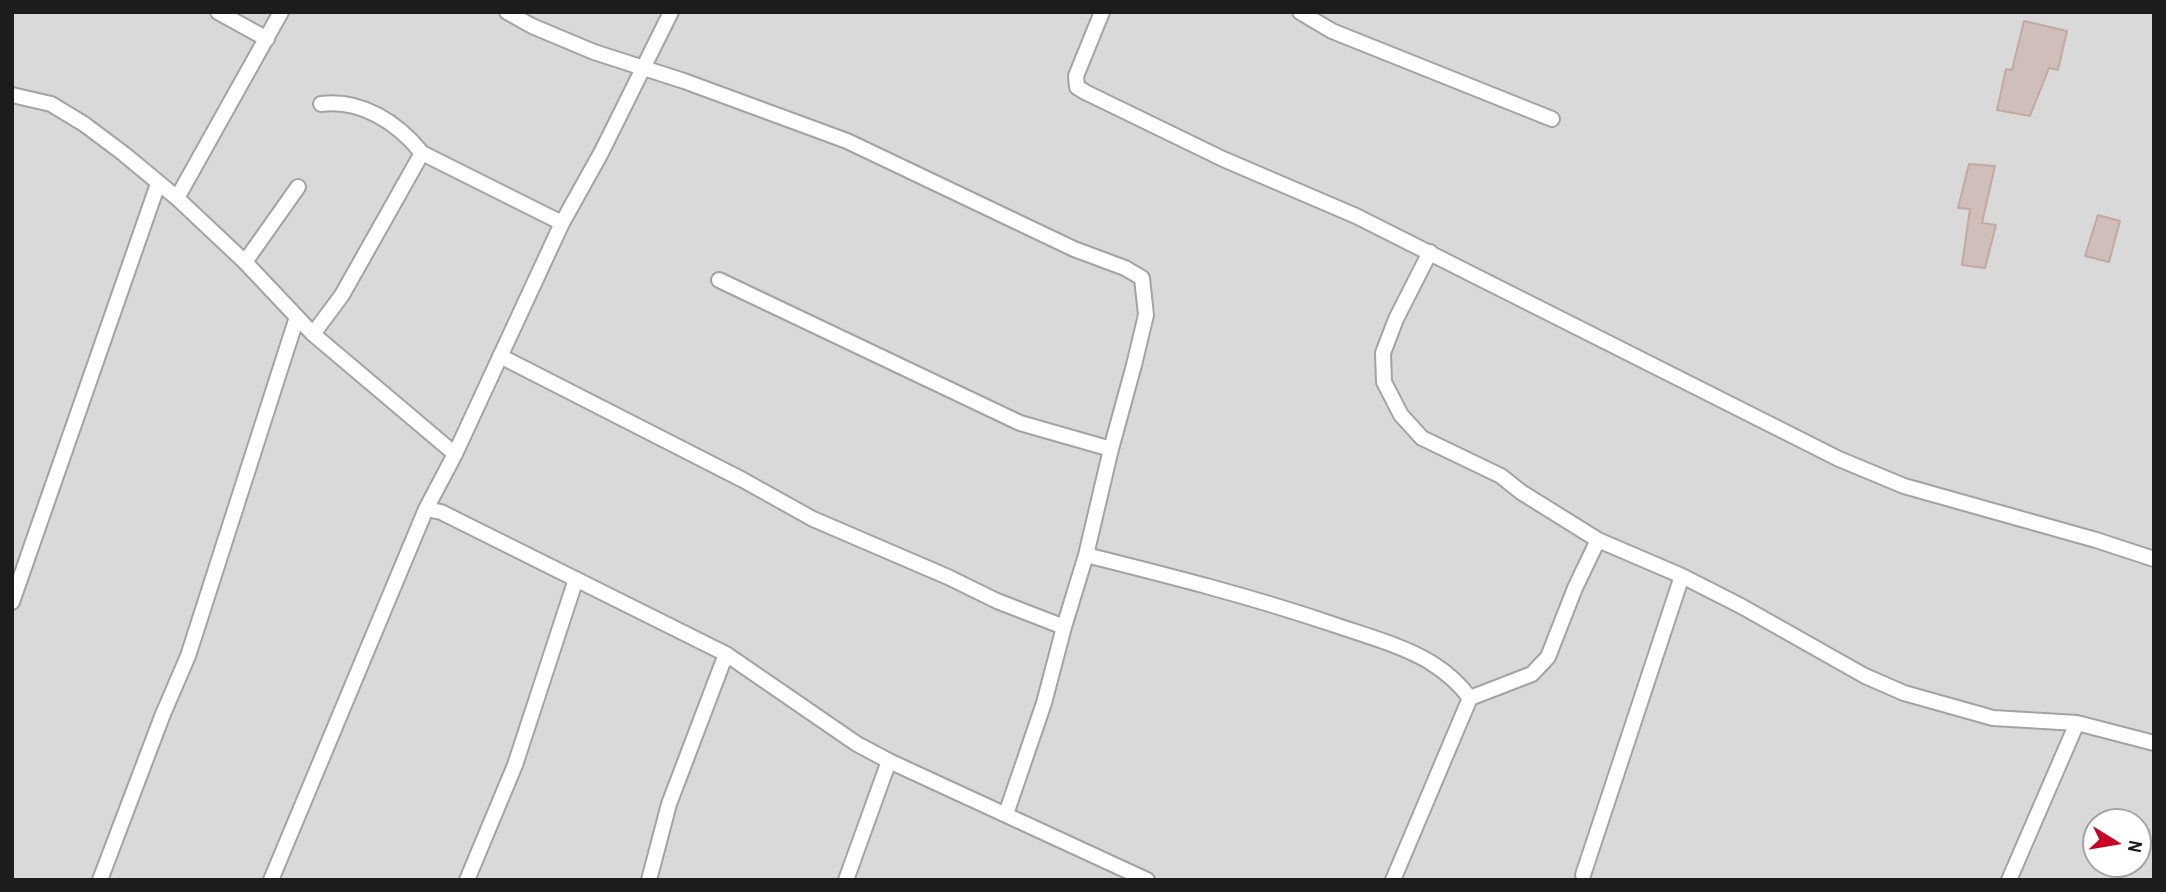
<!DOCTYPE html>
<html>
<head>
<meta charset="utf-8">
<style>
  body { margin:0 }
  #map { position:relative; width:2166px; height:892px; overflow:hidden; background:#efe7e0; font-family:"Archivo Narrow",sans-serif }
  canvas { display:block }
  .frame { position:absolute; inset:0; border:14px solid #1c1c1c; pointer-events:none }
  .north { position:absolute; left:2082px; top:808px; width:70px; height:70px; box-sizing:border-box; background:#fff; border:2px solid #a4a4a4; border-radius:50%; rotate:101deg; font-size:19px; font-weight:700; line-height:28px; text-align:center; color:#1c1c1c }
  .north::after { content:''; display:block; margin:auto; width:24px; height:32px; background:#c80025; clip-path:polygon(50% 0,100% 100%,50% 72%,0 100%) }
</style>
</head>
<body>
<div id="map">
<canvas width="2166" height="892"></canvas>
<div class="frame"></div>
<div class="north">N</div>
</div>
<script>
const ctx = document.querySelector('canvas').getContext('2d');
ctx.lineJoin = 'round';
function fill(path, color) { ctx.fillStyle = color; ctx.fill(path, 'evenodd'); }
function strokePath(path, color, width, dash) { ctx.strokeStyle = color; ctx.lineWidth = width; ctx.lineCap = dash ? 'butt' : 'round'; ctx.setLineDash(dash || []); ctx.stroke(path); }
const residential = new Path2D(`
  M12,12H2154V880H12ZM2096,822H2138V864H2096Z`);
const building = new Path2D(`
  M2024,21L2067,31L2058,70L2049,68L2030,116L1997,110L2006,69L2012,70Z
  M1969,164L1995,166L1982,223L1996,225L1985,268L1962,265L1970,209L1958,208Z
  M2098,215L2120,221L2109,262L2085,256Z`);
const street = new Path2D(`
  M218,12L267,39
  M507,12L532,26L594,52L684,81L847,141L1074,249L1125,268L1142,278L1146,315L1134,365L1111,449L1086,555L1064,627L1044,703L1006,814
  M671,12L601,153L562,223L455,454L426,509L441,512L726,654L857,744L889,761L1147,880
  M1102,12L1076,76L1077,87L1085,92L1223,159L1356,216L1839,459L1904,486L2096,540L2154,559
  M1300,12L1332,31L1552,119
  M12,95L51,104L84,124L124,154L177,198L245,262L313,334L455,454
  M321,104C361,99 397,122 422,153L562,223
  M177,198L281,12
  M1430,252L1396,319L1383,353L1384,382L1401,415L1422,438L1501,476L1521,492L1598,540L1682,576L1741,606L1865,676L1904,693L1993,718L2077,723L2154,743
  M245,262L298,187
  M719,280L1020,423L1111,449
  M313,334L342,295L422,153
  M500,356L743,480L813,519L948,577L997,601L1064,627
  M1086,555C1170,576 1253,597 1335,625C1367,636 1401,645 1430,662C1446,672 1459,683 1470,698
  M12,602L158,184
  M1583,875L1682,576
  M100,880L163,714L188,656L297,317
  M271,880L426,509
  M467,880L515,765L576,579
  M649,880L669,804L726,654
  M846,880L889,761
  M1393,880L1470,698L1532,674L1548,657L1575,588L1598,540
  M2009,880L2077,723`);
fill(residential, '#dad9d9');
fill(building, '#cfbeb9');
strokePath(building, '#c2a9a1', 2);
strokePath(street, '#a3a3a3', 18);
strokePath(street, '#fff', 14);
</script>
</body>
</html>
